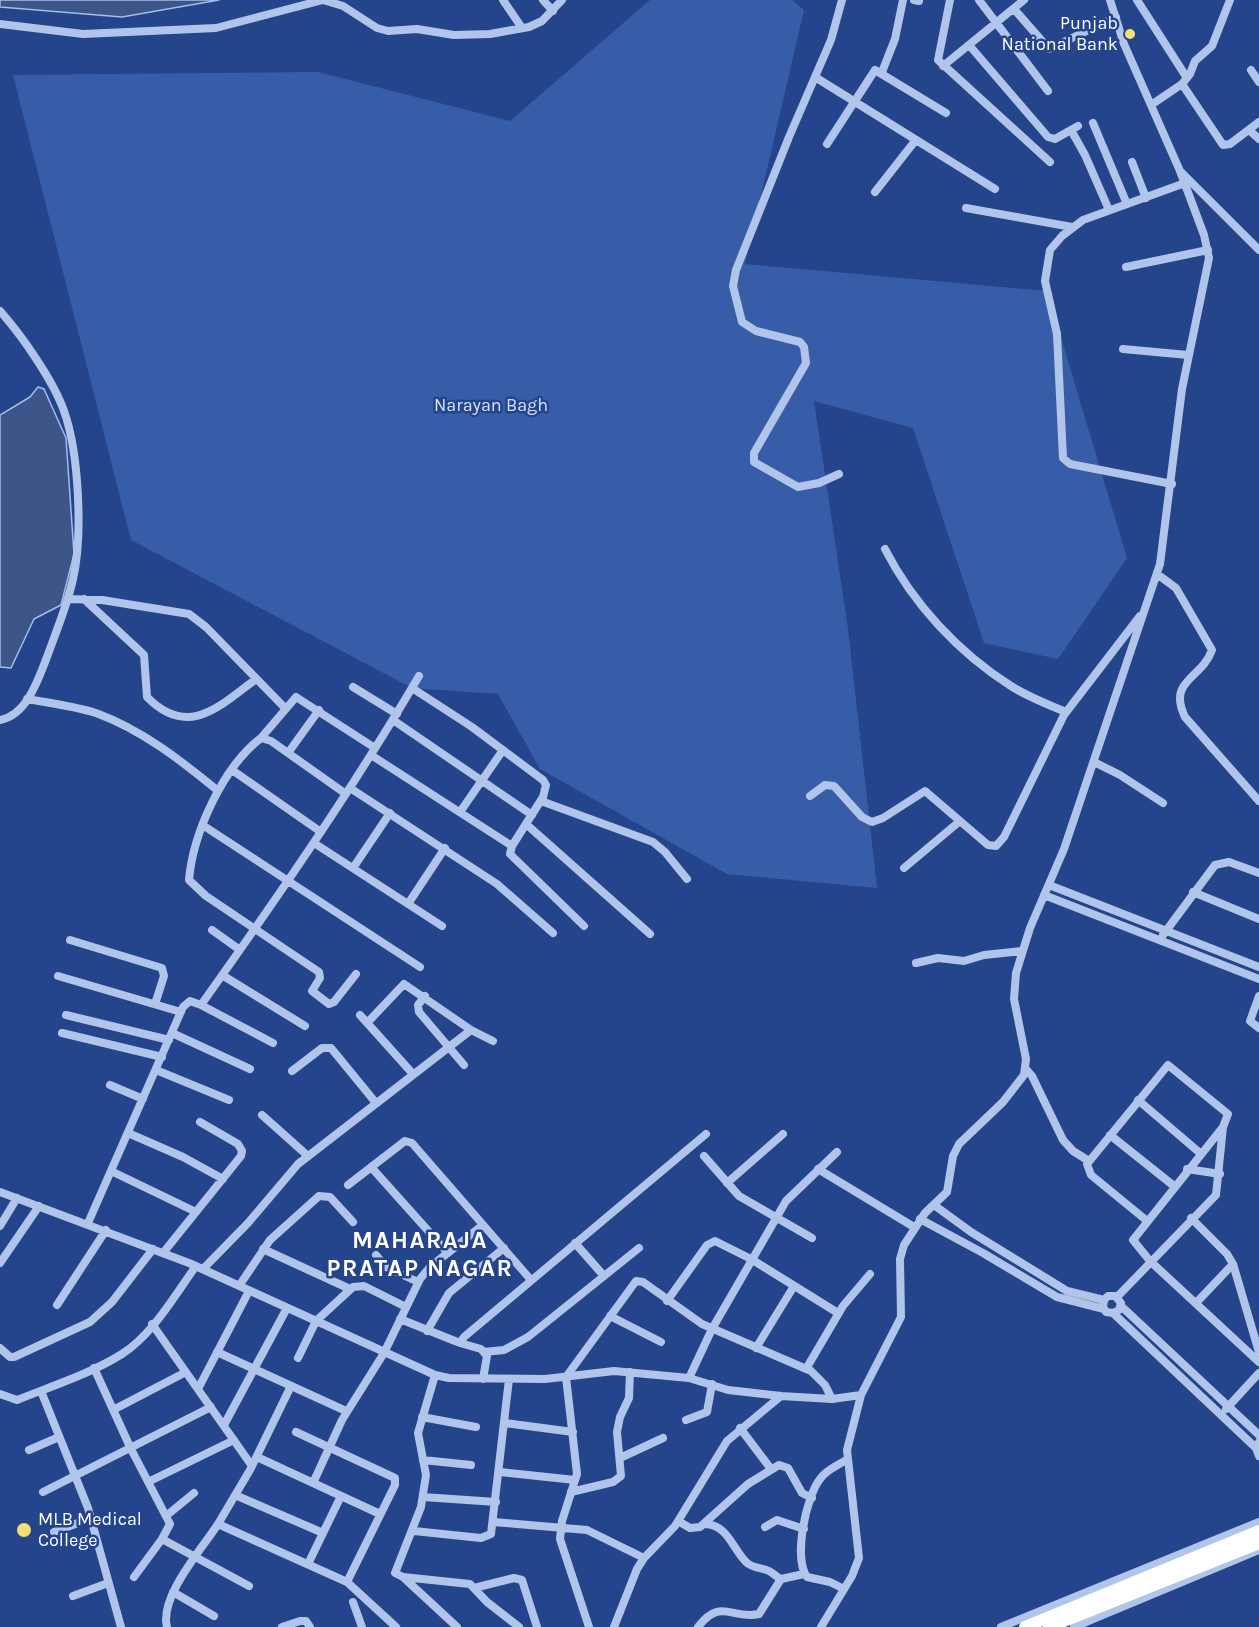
<!DOCTYPE html>
<html>
<head>
<meta charset="utf-8">
<style>
  body { margin:0 }
  canvas { display:block; background:#24448b }
</style>
</head>
<body>
<canvas width="1259" height="1627"></canvas>
<script>
const ctx = document.querySelector('canvas').getContext('2d');
ctx.lineJoin = 'round';
function fill(path, color) { ctx.fillStyle = color; ctx.fill(path, 'evenodd'); }
function strokePath(path, color, width, dash) { ctx.strokeStyle = color; ctx.lineWidth = width; ctx.lineCap = dash ? 'butt' : 'round'; ctx.setLineDash(dash || []); ctx.stroke(path); }
function drawText(font, color, halo, rows, align = 'center') {
  ctx.font = font + ' Karla,sans-serif'; ctx.lineWidth = 5; ctx.setLineDash([]); ctx.textBaseline = 'middle'; ctx.strokeStyle = halo; ctx.fillStyle = color; for (const [text, x, y, turn = 0] of rows) {
    ctx.save(); ctx.translate(x, y); ctx.rotate((+turn || 0) * Math.PI / 180); ctx.textAlign = isNaN(turn) ? turn : align; if (halo) ctx.strokeText(text, 0, 0); ctx.fillText(text, 0, 0); ctx.restore();
  }
}
const green = new Path2D(`
  M650,0H792L804,10L745,264L1047,291L1127,558L1058,659L984,643L913,428L814,401L848,629L877,888L727,874L540,769L498,694L412,688L131,540L13,75L318,72L510,121Z`);
const water = new Path2D(`
  M0,0H219L122,17L0,7Z
  M38,387L44,389L66,438L74,554L61,605L34,619L11,668L0,667V415L30,397Z`);
const minor = new Path2D(`
  M503,0L522,28
  M543,0L553,11
  M914,0L919,1
  M950,0L938,60L1050,162
  M979,0L1048,91
  M1110,0L1124,44L1180,171L1259,250
  M1137,0L1187,78
  M1014,9L1049,49L1116,17
  M0,24L83,34L216,28L323,0L343,6L377,28L388,31L417,29L454,35L490,34L529,27L542,21L562,0
  M969,45L1048,137L1055,139L1078,126
  M943,66L1024,0
  M1251,70L1259,82
  M882,72L895,39L903,0
  M815,77L995,189
  M1182,84L1223,145L1230,144L1259,122
  M1151,105L1182,84L1190,74L1195,61L1212,46L1230,0
  M1093,123L1127,204
  M1071,130L1085,155L1109,210
  M1249,130L1259,139
  M827,144L875,70L946,113
  M1132,162L1146,198
  M875,192L915,141
  M966,208L1072,227
  M1126,267L1208,250
  M0,311C22,336 53,380 64,411C79,453 83,536 73,579C67,606 56,632 47,657C38,680 27,715 0,720
  M1123,349L1188,355
  M839,474L819,483L798,487L754,462V453L806,363L804,347L800,342L756,331L742,322L733,286L736,270L789,137L831,40L842,0
  M1172,484L1070,464L1063,458L1057,334L1045,281L1050,250L1062,236L1083,220L1185,183
  M885,549C913,604 959,653 1011,686C1028,697 1047,704 1066,712
  M1157,574L1176,588L1212,650C1202,679 1167,680 1185,717L1259,801
  M68,599L102,600L189,614L206,627L285,708
  M84,599L144,655L147,697C188,739 220,706 256,679
  M353,687L397,714
  M412,688L472,727L543,780L546,785L543,797L512,846L510,854L584,926
  M27,699C50,703 74,706 96,713C142,730 179,759 217,790
  M393,720L532,815
  M261,738L296,697L375,748
  M288,753L319,710
  M371,755L512,846
  M1094,762L1120,775L1163,803
  M232,770L321,832
  M350,788L497,884L553,933
  M346,794L271,741L261,738C223,767 193,833 189,880L206,896L319,972L320,978L312,991L329,1004L334,1002L356,974
  M810,796L825,785L834,786L862,817L872,822L883,818L925,791L988,845L996,846L1004,837L1064,715L1140,616
  M541,801L653,842L665,852L687,879
  M460,812L503,750
  M526,824L650,934
  M204,826L420,967
  M314,843L442,926
  M353,868L390,813
  M904,868L960,821
  M1049,885L1259,967
  M1193,892L1259,919
  M1044,895L1259,979
  M408,904L445,848
  M212,930L240,950
  M1163,935L1215,865L1229,862L1259,873
  M70,940L162,968L164,976L155,1004
  M916,963L938,958L964,961L984,955L1022,951
  M222,975L305,1026
  M58,976L181,1012
  M425,996L418,1005L419,1012L464,1065
  M1259,996L1250,1021L1259,1028
  M201,1005L273,1043
  M66,1015L169,1040
  M360,1015L413,1074
  M367,1023L404,984L471,1030L493,1041
  M62,1033L162,1057
  M172,1033L250,1069
  M1026,1069L1032,1076L1063,1140L1073,1151L1089,1161
  M156,1070L229,1100
  M292,1071L322,1048H331L376,1103
  M110,1085L143,1099
  M1138,1100L1200,1153
  M262,1115L308,1156
  M1223,1127L1133,1240L1150,1261L1259,1362
  M128,1133L183,1157L223,1179
  M1110,1135L1174,1186
  M704,1156L739,1196L812,1238
  M371,1167L448,1253
  M818,1169L914,1227
  M1187,1169L1220,1174
  M111,1171L196,1212
  M727,1183L783,1134
  M348,1185L405,1141L412,1143L531,1280
  M0,1192L189,1263L435,1375L449,1378L545,1379L614,1371L689,1378L728,1390L781,1396L832,1399L861,1395
  M934,1205L971,1232L1067,1291L1104,1300L1108,1296H1115L1121,1303L1119,1310L1113,1313L1106,1312L1103,1307L1104,1300
  M1191,1218L1227,1254L1233,1264L1259,1352
  M920,1219L983,1253L1057,1297L1104,1309
  M88,1223L183,1007L190,1001L201,1005C277,898 352,790 419,676
  M0,1226L17,1198
  M575,1243L604,1276
  M263,1249L350,1289
  M163,1253L241,1156L242,1151L238,1144L200,1122
  M376,1255L386,1267L418,1282
  M0,1263L39,1206
  M203,1269L248,1223L298,1164L471,1030
  M239,1286L270,1240L319,1196L330,1197L353,1222
  M1117,1297L1216,1195L1223,1127L1228,1114L1168,1065L1087,1164L1091,1175L1146,1220
  M667,1301L707,1245L715,1241L751,1259L838,1313
  M1196,1303L1233,1264
  M57,1305L106,1230
  M1121,1306L1259,1435
  M1113,1313L1256,1448
  M610,1316L661,1342
  M400,1319L460,1343
  M152,1324L252,1466
  M427,1331L449,1293L504,1248
  M0,1348L10,1357H14L90,1322L112,1302L153,1249
  M756,1348L794,1286
  M217,1352L346,1411
  M484,1352L504,1350L528,1337L639,1248
  M298,1358L316,1321L353,1287L364,1286L406,1307
  M94,1368L131,1449L170,1524L162,1539
  M806,1369L843,1306L870,1274
  M435,1375L418,1433L426,1475L421,1507L395,1573L403,1577L470,1584L487,1602L519,1627
  M689,1378L712,1329L786,1201L837,1152
  M483,1379L487,1356L481,1349L460,1343L464,1337L706,1134
  M291,1386L250,1470L218,1524L347,1582
  M198,1389L249,1291
  M41,1391L88,1508L121,1627
  M0,1394L17,1400C52,1386 90,1374 122,1354C153,1334 175,1295 196,1266
  M1226,1409L1259,1373
  M113,1410L186,1372
  M422,1417L476,1427
  M686,1420L707,1412L712,1384
  M505,1423L573,1432
  M224,1425L287,1308
  M740,1428L771,1469
  M296,1432L395,1478V1485L347,1582L396,1627
  M1259,1442L1256,1448L1259,1456
  M29,1450L59,1437
  M257,1457L380,1514
  M620,1458L663,1438
  M423,1460L471,1465
  M500,1472L575,1480
  M148,1482L234,1440
  M313,1483L342,1420L384,1353L420,1279L430,1267L483,1225
  M43,1492L211,1407
  M571,1492L613,1482L621,1476L617,1432L620,1417L629,1398L630,1372
  M235,1495L323,1533
  M423,1497L496,1502
  M166,1516L194,1493
  M678,1521L690,1528L700,1527L748,1484L779,1465L788,1468L802,1493L812,1498
  M494,1522L587,1530L644,1558
  M705,1524C728,1525 732,1548 746,1562C753,1569 761,1567 769,1571C773,1573 776,1577 781,1579L804,1574
  M765,1527L777,1520L804,1529
  M414,1531L481,1538L491,1534L509,1379
  M54,1532L91,1518
  M308,1564L341,1496
  M134,1577L162,1539L249,1586
  M403,1577L457,1627
  M474,1588L514,1578L522,1580L537,1627
  M844,1589L830,1582L807,1577C793,1558 806,1497 820,1479C826,1470 837,1466 846,1460
  M173,1592L214,1616
  M73,1596L108,1583
  M353,1602L362,1627
  M167,1627C159,1597 202,1549 218,1524
  M282,1627L300,1621H306L310,1627
  M589,1627L560,1539L562,1521L577,1474L566,1377L636,1281L643,1282L702,1324L811,1371L825,1385L832,1399
  M614,1627L637,1569L644,1558L675,1526L727,1441L781,1396
  M698,1627C721,1597 731,1620 759,1614L781,1579
  M821,1627L852,1576L859,1558L847,1450L861,1395L901,1317L900,1259L904,1245L925,1213L947,1192L953,1156L959,1144L1003,1102L1024,1075L1026,1059L1014,999L1016,973L1030,928L1064,849L1160,564L1182,389L1209,258L1204,235L1180,171
  M1001,1627L1259,1522
  M1074,1627L1259,1550`);
const highway = new Path2D(`
  M1025,1627L1259,1531
  M1049,1627L1259,1543`);
const markers = [
  [1130,34,6,"#f5df74"],
  [24,1530,8,"#f5df74"]
];
const poiNames = [
  ["Punjab",1118,24],
  ["National Bank",1118,45],
  ["MLB Medical",38,1520,"left"],
  ["College",38,1541,"left"]
];
const parkNames = [
  ["Narayan Bagh",491,406]
];
const districtNames = [
  ["MAHARAJA",420,1241],
  ["PRATAP NAGAR",420,1269]
];
fill(green, '#385da8');
fill(water, '#3d5589');
strokePath(water, '#a5bdeb', 1.5);
strokePath(minor, '#b1c4ea', 8);
strokePath(highway, '#fff', 12);
for (const [x, y, r, color] of markers) { const dot = new Path2D(); dot.arc(x, y, r, 0, 2 * Math.PI); ctx.fillStyle = color; ctx.fill(dot); strokePath(dot, '#24448b', 2); }
drawText('18px', '#fff', '#24448b', poiNames, 'right');
drawText('18px', '#d6e1f8', '#24448b', parkNames);
ctx.letterSpacing = '1.5px';
drawText('bold 24px', '#fff', '#24448b', districtNames);
ctx.letterSpacing = '0px';
</script>
</body>
</html>
